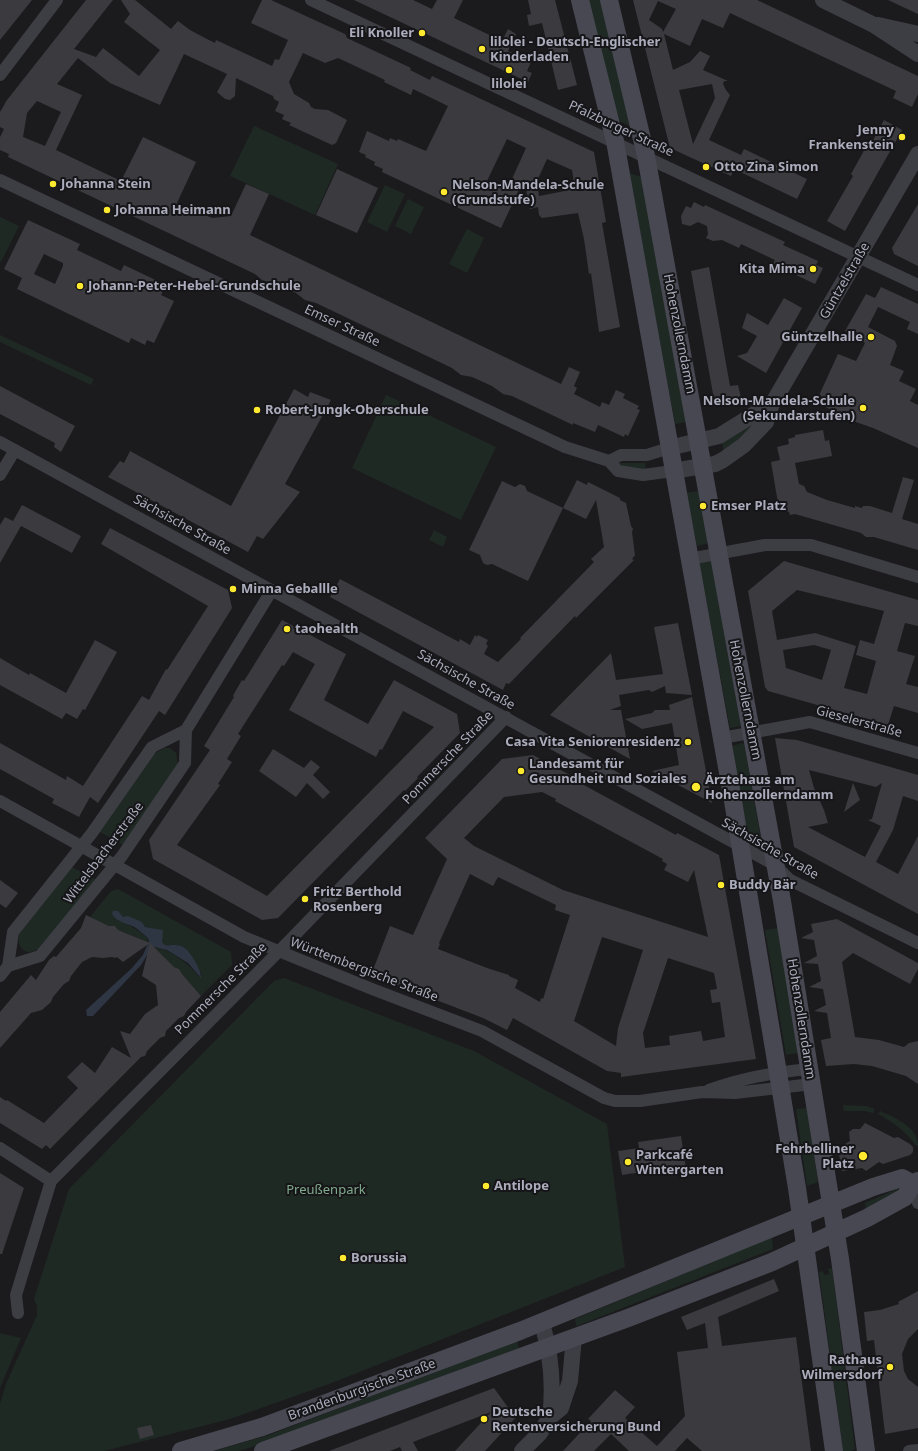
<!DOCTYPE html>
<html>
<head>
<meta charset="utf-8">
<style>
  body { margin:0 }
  canvas { display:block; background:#1b1a1d }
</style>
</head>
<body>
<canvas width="918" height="1451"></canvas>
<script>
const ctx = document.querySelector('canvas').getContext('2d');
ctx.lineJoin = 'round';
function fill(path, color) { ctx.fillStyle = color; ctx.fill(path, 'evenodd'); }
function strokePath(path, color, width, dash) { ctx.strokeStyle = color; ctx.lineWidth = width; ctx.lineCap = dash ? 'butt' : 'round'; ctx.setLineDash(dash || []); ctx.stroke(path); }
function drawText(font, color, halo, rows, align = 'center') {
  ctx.font = font + ' "Noto Sans",sans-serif'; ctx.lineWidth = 4; ctx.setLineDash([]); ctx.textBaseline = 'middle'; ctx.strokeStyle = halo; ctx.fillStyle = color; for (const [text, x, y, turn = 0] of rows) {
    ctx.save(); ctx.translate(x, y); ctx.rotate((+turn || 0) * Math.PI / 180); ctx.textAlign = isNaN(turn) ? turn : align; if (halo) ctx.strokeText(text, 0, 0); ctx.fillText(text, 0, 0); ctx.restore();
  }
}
const green = new Path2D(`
  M588,0H601L632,127L617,120Z
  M254,126L338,164L315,215L230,176Z
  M629,173L642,177L686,422L675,424Z
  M385,185L405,194L387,232L367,222Z
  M408,199L424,207L411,234L395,226Z
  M0,217L19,226L1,262L0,261Z
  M467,229L484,238L467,273L449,264Z
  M0,335L94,379L91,385L0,342Z
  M386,395L496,447L461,520L352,468Z
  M763,418L724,453L722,442Z
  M619,463H645L646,471L632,470L617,464Z
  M699,491L708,543L697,546L686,493Z
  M434,530L447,537L443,547L429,540Z
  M711,560L741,726L730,728L699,562Z
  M742,743L744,744L761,839L757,845L750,842L748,839L732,746Z
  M165,748H170L176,753L178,765L123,845L100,832L155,753Z
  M72,867L96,880L38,949C24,958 15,945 20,931Z
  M118,889L231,952L232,965L201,996L182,974L179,969L174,967L155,948L151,949C162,942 193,967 199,977L202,975L186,949L179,945H165L162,942V930L145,927L142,922L123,918L121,915L118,920C129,923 139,932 148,938L147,946L139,949L143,940L118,930L115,926H109L90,917L111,891Z
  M778,928L799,1053L786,1055L765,930Z
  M284,978L474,1051L607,1124L625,1267L329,1384L230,1419L104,1451H0V1404L6,1384L37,1315V1306L34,1299L69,1189L274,981Z
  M843,1105L866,1106L875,1109L873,1113L865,1111H844Z
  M807,1108L818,1182L807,1186L796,1109Z
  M880,1111C894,1117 918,1127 918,1145L916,1146C906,1131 894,1123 878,1114Z
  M906,1185L907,1186L866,1211L865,1203Z
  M772,1237L773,1249L577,1326L576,1325L575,1319Z
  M832,1268L855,1449L851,1451H843L819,1272L823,1271L824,1275L829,1274L828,1269Z
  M0,1333L21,1338L0,1388Z
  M517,1341L519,1348L268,1442L239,1451H214L266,1436Z`);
const water = new Path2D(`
  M113,911H118L123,917L128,916L142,922L145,927L163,930L162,942L165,945C171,946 176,944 181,946C189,948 202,971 201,978L188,963L167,950L155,947L151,949L141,965L93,1016H87L86,1010L131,969L143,955L149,941L148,938C144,935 140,931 136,928C128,923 117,923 112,914Z`);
const building = new Path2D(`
  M0,0H32L0,40Z
  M86,0H113L74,49L96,57L103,48L139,76L160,50L124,22L130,14L121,0H135L171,29L178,21L190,30L205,38L215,43L216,40L272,66L275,59L279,60L288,40L251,23L262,0H271L345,34L347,38L411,68L410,70L430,80L432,76L594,152L606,222L602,223L620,327L599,332L591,273L589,274L584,239L578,213L542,218L539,215L538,207L530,209L524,179L501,228L382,172L383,169L374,165L375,162L365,157L366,155L359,152L367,131L389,141L390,138L397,141L398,139L426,151L448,106L413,89L411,95L384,82L385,80L338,58L325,63L303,53L289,82L294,94L309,103L311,107L315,109L328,110L347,120L336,143L332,145L289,125L291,123L282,119L284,115L275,111L279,102L274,99L273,96L236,78L235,96L230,100L225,99L217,92L227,74L184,54L160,105L110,83L78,58L57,84L82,95L56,150L121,181L143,137L196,162L177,203L212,218L231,216L246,184L269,194L250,235L561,384L569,367L580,372L574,386L577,388L574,394L600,407L602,402L609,405L616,390L625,394L623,398L639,406L637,409L640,410L628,436L625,434L624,437L598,425L595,432L573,423V425L512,396L503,394L492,386L472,377L461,375L452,368L316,303L305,300L296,293L275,284L262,280L255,274L8,157L9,154L0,150V137L4,129L0,127V112L7,100ZM37,101L61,112L45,146L23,137L27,113ZM507,139L526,148L507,190L487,181ZM547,159L572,170L575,189L539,196L537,181Z
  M354,0H413L432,9L437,0H463L454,18L502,41L508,29L516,34L508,51L531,62L527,71L532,73L528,82Z
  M528,0H555L577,85L558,90L542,23L529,26L527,15L531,14Z
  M633,0H757L918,76V94L912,107L893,98L896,91L730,13L723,28L702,19L690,46L664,34L673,70L690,62L700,51L710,56L703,70L728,81H724L723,84L726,90L730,95L709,140L741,155L744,149L807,179L797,199L734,169L731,176L670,148ZM658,1L676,9L663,32L662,29L649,20ZM712,84L715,98L693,144L679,90Z
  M888,0H918V14Z
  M884,120L902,130L845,231L827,221L853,176L851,174L866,147L869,148Z
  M337,169L378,188L357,233L316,215Z
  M694,202L704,207L705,205L785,242L783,245L818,261L816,265L823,268L815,284L773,264L775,260L741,244L739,248L722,240L713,241L706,238L708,234L707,226L698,222L690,226L682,224L681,216L686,206L691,208Z
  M918,204V266L894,254L892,248Z
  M28,220L80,244L77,250L121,271L124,265L166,285L161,295L174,301L154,343L147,340L145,345L131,338L129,343L17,289L22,278L4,269ZM44,254L63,263V266L55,284L34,274Z
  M709,267L730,386L738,385L741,398L715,405L691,271Z
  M881,287L918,304V334L907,329L910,322L878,307L868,327L895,341L897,346L890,365L904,371L899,381L916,389L910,401L918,405V448L873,428L853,421L816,402L838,354L856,361L865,343L845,331L866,294L875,298Z
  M784,298L802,308L766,373L737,356L747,353L757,336L742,328L747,313L768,325Z
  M0,386L75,426L61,452L54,447L55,443L0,414Z
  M294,389L308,397L310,392L331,400L285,484L300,492L263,539L257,536L248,552L108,477L120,461L124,463L130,451L231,506Z
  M823,430L825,441L829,440L832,456L795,463L799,484L804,486L807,492L827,500L855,508V506L862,508L863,506H870L892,513L903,477L914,480L902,519L918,524V550L874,537H866L861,533L795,514L790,515L789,512L779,509L771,462L780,460L777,447L789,444L788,439L795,437V435Z
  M577,480L587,485L588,482L620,498V500L626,503L631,526L633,529L632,532L635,555L632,559L634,560L576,618L575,616L509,684L506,683L503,690L330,597L340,579L459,642L460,639L470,645L475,635L477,637L478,635L488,640L486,644L488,646L484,654L498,662L521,639L520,638L594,562L591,559L604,547L596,500L586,519L563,508Z
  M502,481L515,487L520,484L525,486L527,491L563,508L528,581L492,564L487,565L483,563L480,555L469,550Z
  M22,505L81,536L72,553L21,526L0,563V525L5,517L13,521Z
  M110,528L228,590L232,608L165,715L159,711L98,803L90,797L79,817L52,803L54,799L0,769V743L66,780L67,776L83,786L142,696L149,700L166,669L167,670L208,606L101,544Z
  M784,561L918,600V626L905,623L897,651L915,656L906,684L918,687V713L894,706L888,725L768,691L765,687L748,591ZM797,590L884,611L874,644L860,640L856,655L876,661L867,694L844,688L856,646L815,633L777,640L772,611ZM814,645L831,650L822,680L786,668L783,650Z
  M282,620L346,654L324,700L368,724L394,680L457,714L460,733L417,777L418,778L405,791L404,790L278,918L262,920L153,859L149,840L210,750L204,746L234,697L233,696L235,692L242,680L244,681ZM293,652L315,664L289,710L376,757L380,749L382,750L403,711L434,727L267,896L177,845L220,785L218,784L232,762L227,759L241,736L238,734L282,665L284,666Z
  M678,623L692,695L666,693L665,686L652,692L649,690L619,695L621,706L610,710H621L630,759L550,715L611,653L616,680L663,674L654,627Z
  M95,640L117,652L85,710L83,709L77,719L66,713L62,719L0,685V658L29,675L30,673L66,693Z
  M692,697L696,718L712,803L652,771L679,765L672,723L642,729L625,719L652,713L655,710H670L669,705Z
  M775,738L797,740L918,775V801L903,796L893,830L876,862L898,874L918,836V914L794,847ZM809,770L876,787L882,783L872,819L868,820L881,826L865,857L808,827L828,823L824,810L814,788Z
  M273,749L304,768L311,760L320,767L313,775L330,792L323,799L307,783L296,797L259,771Z
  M533,755L570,775L569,777L676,835L677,833L719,855L756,1059L621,1077V1073L607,1071L513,1018L507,1030L483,1018L371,975L390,926L413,935L447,859L425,838L502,759ZM542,792L556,799L555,801L663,859L662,861L667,864L664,870L688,882L694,870L708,937L563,890L474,846L464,838L504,797ZM470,874L493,886L498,877L556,905L555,910L570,915L543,999L541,998L540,1002L515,988L518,980L509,976V975L487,968L438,949L440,944L439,943ZM602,937L643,950L618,1028L616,1046L574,1021ZM668,958L714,973L717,989L710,990L712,1003L720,1002L725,1037L703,1041L701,1031L669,1036L670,1045L645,1048L643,1033Z
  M853,783L860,800L844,812Z
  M0,880L18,893L6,908L0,904Z
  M86,915L109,926H115L118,930L150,943L123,962L117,957L115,958L112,957L103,958L92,957L82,962L71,976L69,981L64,984L53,997L51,1002L42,1010L31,1013L0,1048V1012L31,975L36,980L49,960L54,956L56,957L81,928Z
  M837,919L918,963V969L910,984L853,953L842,962L855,1037L879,1040L904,1047L909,1043L918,1041V1084L906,1076L872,1066L854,1064L826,1066L821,1040L831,1038L827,1013L814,1011L826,1005L823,989L809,987L821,981L818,964L804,963L817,956L814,940L801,938L813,932L811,924Z
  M150,943L174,967L179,969L182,974L201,996L186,1012L184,1016L179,1018L166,1031L165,1036L160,1038L147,1051L145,1056L141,1057L50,1149L46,1145L42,1149L0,1123V1097L6,1101L7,1100L44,1123L78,1088L67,1077L82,1062L95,1073L112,1047L131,1058L120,1031L130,1034L145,1014L158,1005L156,985L142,976Z
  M865,1123L894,1138L898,1137L910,1144L913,1147V1152L910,1155L883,1164L879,1162L866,1171L862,1168L842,1171L839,1154L845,1144L850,1141L849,1132L853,1129H860Z
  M681,1136L686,1169L642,1175V1172L622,1175L618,1151L639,1148L638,1142Z
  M0,1173L24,1188L2,1254H0Z
  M774,1279L779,1291L718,1317L722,1346L796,1337L811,1451H702L687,1438L675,1451H629L611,1434L594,1451H563L591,1421L588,1419L615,1390L635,1407L625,1418L657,1446L685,1416L677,1352L708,1348L705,1323L687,1330L681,1317Z
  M918,1291V1329L908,1339L902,1354L904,1371L908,1379L918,1387V1428L885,1434L874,1340L867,1341L864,1312L880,1310L899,1304L898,1302Z
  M494,1388L512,1413L519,1414L485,1451H455L491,1412L413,1442L418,1451H402L400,1447L390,1451H329Z
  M151,1425L154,1435L140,1439L137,1428Z`);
const minor = new Path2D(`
  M311,0L918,285
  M0,75L57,0
  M0,180L565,447L609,461L618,471L643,475L673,471
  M0,442L775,865L790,880L918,943
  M609,461L621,455H647L669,448
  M0,475L15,450
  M689,559L765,545H811L918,577
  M722,738L810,722L918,753
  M0,801L244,937L372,989L482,1031L604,1098L615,1101H640L702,1092L735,1093L812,1084
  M8,966L13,932L92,833L152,747L186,730L272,590
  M0,976L8,966L40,956L122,856L185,763L186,730
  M709,1090C742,1078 775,1072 810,1069
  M0,1148L51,1181
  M913,1184L918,1203
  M18,1313L16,1295L51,1181L292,938L506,717
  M909,1451L918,1450`);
const tertiary = new Path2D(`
  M823,0L874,25L918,54
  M878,25L918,34
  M669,448L719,436L756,413L771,406
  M673,471L715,464L723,460L744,445L766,422L771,406L918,154
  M542,1323C551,1354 554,1385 550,1417
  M522,1451L540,1433L550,1417L561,1408L570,1381L574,1337`);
const secondary = new Path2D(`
  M580,0L615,141L732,795L797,1188L834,1451
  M609,0L646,156L782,901L840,1259L866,1451
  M181,1451L262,1427L520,1331L873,1187L902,1178L913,1184
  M263,1451L628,1318L772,1262L867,1218L905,1197L913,1184L918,1181`);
const markers = [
  [422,33,4,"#ffea30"],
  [482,49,4,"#ffea30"],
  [509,70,4,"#ffea30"],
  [902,137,4,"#ffea30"],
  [706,167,4,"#ffea30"],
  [53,184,4,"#ffea30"],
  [444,192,4,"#ffea30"],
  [107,210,4,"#ffea30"],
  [813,269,4,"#ffea30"],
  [80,286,4,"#ffea30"],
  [871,337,4,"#ffea30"],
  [863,408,4,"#ffea30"],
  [257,410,4,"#ffea30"],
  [703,506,4,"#ffea30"],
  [233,589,4,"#ffea30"],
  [287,629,4,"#ffea30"],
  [688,742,4,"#ffea30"],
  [521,771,4,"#ffea30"],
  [696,787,5,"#ffea30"],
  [721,885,4,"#ffea30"],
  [305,899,4,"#ffea30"],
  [863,1156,5,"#ffea30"],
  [628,1162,4,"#ffea30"],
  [486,1186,4,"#ffea30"],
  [343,1258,4,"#ffea30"],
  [890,1367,4,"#ffea30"],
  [484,1419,4,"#ffea30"]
];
const poiNames = [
  ["Eli Knoller",414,33,"right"],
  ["lilolei - Deutsch-Englischer",490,42],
  ["Kinderladen",490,57],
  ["lilolei",509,84,"center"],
  ["Jenny",894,130,"right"],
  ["Frankenstein",894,145,"right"],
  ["Otto Zina Simon",714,167],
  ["Johanna Stein",61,184],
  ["Nelson-Mandela-Schule",452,185],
  ["(Grundstufe)",452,200],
  ["Johanna Heimann",115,210],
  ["Kita Mima",805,269,"right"],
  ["Johann-Peter-Hebel-Grundschule",88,286],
  ["Güntzelhalle",863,337,"right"],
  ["Nelson-Mandela-Schule",855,401,"right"],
  ["(Sekundarstufen)",855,416,"right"],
  ["Robert-Jungk-Oberschule",265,410],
  ["Emser Platz",711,506],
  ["Minna Geballle",241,589],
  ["taohealth",295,629],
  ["Casa Vita Seniorenresidenz",680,742,"right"],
  ["Landesamt für",529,764],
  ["Gesundheit und Soziales",529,779],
  ["Ärztehaus am",705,780],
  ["Hohenzollerndamm",705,795],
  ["Buddy Bär",729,885],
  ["Fritz Berthold",313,892],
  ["Rosenberg",313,907],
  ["Fehrbelliner",854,1149,"right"],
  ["Platz",854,1164,"right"],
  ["Parkcafé",636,1155],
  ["Wintergarten",636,1170],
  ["Antilope",494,1186],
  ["Borussia",351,1258],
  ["Rathaus",882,1360,"right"],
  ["Wilmersdorf",882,1375,"right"],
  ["Deutsche",492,1412],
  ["Rentenversicherung Bund",492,1427]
];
const streetNames = [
  ["Pfalzburger Straße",621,129,25],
  ["Güntzelstraße",845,281,-60],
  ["Emser Straße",342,326,25],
  ["Hohenzollerndamm",679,334,79],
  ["Sächsische Straße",182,525,29],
  ["Sächsische Straße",466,680,29],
  ["Hohenzollerndamm",745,700,79],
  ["Gieselerstraße",859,722,15],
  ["Pommersche Straße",448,758,-46],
  ["Sächsische Straße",770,849,30],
  ["Wittelsbacherstraße",104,853,-53],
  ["Württembergische Straße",364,970,21],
  ["Pommersche Straße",221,989,-45],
  ["Hohenzollerndamm",801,1019,81],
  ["Brandenburgische Straße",362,1390,-20]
];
const parkNames = [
  ["Preußenpark",326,1190]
];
fill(green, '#1f2923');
fill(water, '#2e3543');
fill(building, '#3a3a3f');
strokePath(minor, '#3d3d44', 12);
strokePath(tertiary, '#3d3d44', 16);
strokePath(secondary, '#484853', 18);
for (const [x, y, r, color] of markers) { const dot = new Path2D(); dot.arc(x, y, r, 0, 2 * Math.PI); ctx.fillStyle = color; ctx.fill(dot); strokePath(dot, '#161518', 1.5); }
drawText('bold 13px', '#abadbd', '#161518', poiNames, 'left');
drawText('13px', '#abadbd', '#161518', streetNames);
drawText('13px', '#81aa8d', '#161518', parkNames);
</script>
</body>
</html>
